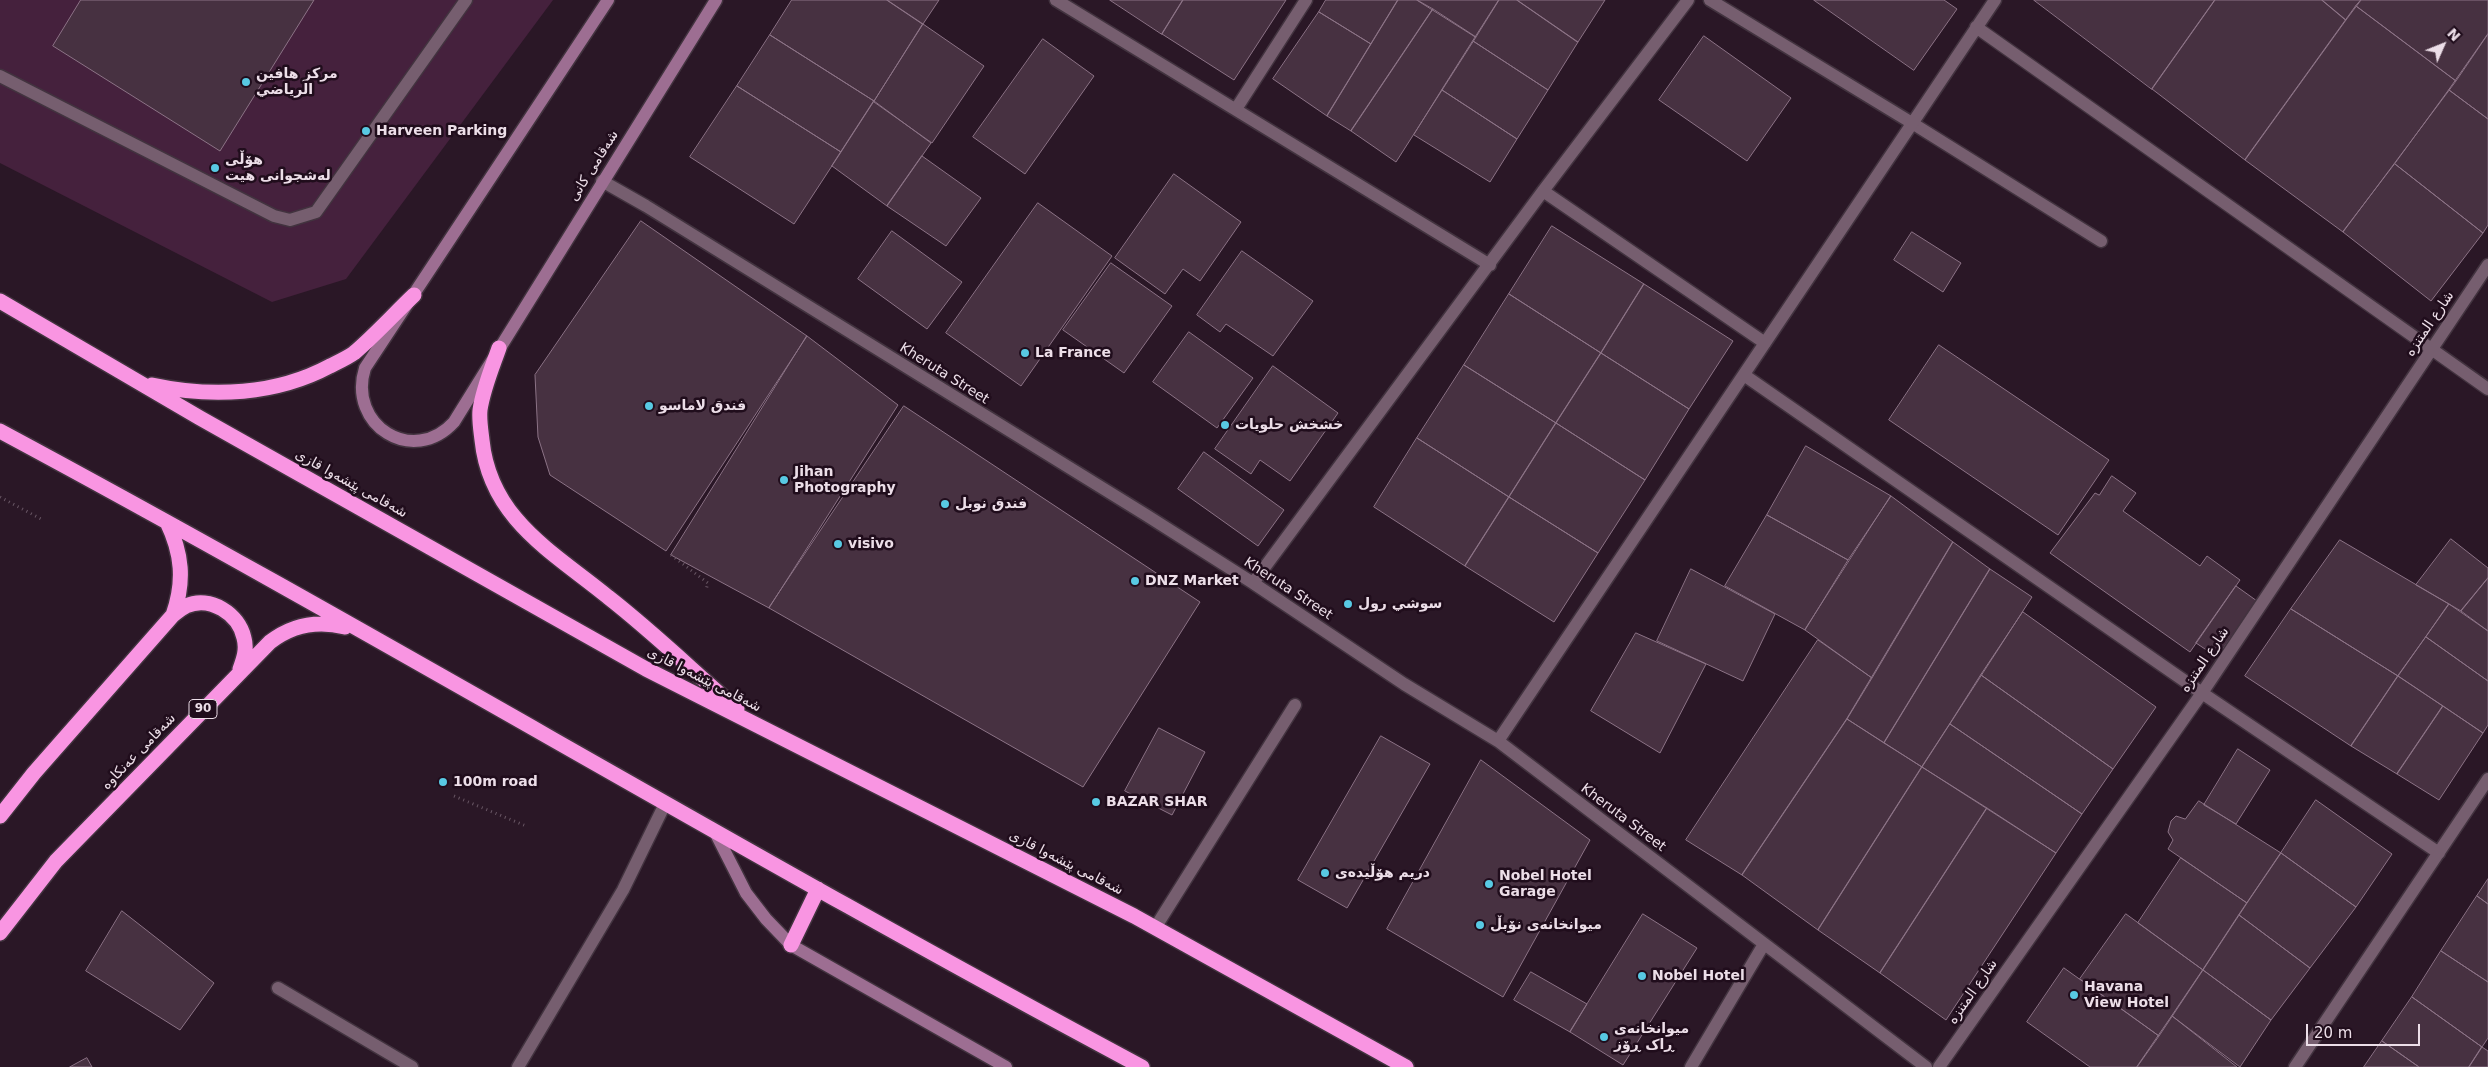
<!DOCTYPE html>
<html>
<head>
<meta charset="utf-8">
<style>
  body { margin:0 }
  #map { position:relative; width:2488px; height:1067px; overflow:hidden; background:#2a1726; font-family:"DejaVu Sans",sans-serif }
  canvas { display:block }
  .north { position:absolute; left:2418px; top:20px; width:50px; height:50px; -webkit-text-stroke:4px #200d1c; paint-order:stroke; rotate:46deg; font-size:14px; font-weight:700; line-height:20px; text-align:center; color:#ecdee8 }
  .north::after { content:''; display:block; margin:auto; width:18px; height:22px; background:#ecdee8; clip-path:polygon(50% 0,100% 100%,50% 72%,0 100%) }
  .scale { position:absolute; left:2306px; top:1024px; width:114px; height:22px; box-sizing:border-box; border:2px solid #ecdee8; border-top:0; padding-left:6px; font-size:15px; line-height:18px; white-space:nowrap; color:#ecdee8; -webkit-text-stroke:4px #200d1c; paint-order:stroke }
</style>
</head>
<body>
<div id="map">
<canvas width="2488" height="1067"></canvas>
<div class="north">N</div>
<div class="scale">20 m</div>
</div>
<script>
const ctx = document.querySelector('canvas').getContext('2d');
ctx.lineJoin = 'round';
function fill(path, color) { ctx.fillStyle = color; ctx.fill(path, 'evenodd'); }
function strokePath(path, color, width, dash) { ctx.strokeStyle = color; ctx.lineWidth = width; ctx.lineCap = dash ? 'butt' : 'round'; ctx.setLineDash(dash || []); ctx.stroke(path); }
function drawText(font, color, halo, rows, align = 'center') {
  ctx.font = font + ' "DejaVu Sans","Noto Naskh Arabic",sans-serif'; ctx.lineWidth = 5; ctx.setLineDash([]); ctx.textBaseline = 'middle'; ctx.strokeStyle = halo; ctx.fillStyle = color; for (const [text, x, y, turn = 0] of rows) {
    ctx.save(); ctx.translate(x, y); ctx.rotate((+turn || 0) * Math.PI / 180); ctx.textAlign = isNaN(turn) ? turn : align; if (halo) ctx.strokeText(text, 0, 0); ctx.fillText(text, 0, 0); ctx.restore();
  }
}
const green = new Path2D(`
  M0,0H553L346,279L272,302L0,163Z`);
const building = new Path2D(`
  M81,0H314L220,151L53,46Z
  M792,0H887L923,24L874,101L770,35Z
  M887,0H939L923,24Z
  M1110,0H1183L1162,34Z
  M1183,0H1286L1234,80L1162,34Z
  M1326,0H1398L1371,44L1319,12Z
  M1398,0H1417L1433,9L1351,131L1327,116Z
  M1417,0H1499L1476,37Z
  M1499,0H1517L1578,42L1548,90L1473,41Z
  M1517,0H1605L1578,42Z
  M1814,0H1944L1957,9L1914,70Z
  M2034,0H2215L2152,89Z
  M2215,0H2322L2346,20L2245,160L2152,89Z
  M2322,0H2361L2346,20Z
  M2361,0H2488V34L2456,81L2356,6Z
  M2356,6L2456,81L2343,232L2245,160Z
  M1433,9L1476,37L1396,162L1351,131Z
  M1319,12L1371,44L1327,116L1273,79Z
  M923,24L984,66L932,143L874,102Z
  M2488,34V119L2449,90Z
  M770,35L874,101L841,152L737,86Z
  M1704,36L1791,98L1747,161L1659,100Z
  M1043,39L1094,76L1025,174L973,137Z
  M1473,41L1548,90L1517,139L1442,90Z
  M737,86L841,152L794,224L690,157Z
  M1442,90L1517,139L1490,182L1414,135Z
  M2449,90L2488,119V225L2483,233L2395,164Z
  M874,101L931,143L887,206L832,166Z
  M922,156L981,198L946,246L887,206Z
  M2395,164L2483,233L2431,301L2343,232Z
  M1174,174L1241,222L1200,281L1183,269L1165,294L1115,258Z
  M1038,203L1112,256L1021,386L946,333Z
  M641,221L807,336L666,551L550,475L538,437L535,375Z
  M1552,226L1644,284L1601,353L1509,294Z
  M892,231L962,282L927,329L858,279Z
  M1912,232L1961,263L1943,292L1894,260Z
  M1242,251L1313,301L1273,356L1226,324L1220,332L1197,315Z
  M1111,263L1172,306L1124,373L1063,330Z
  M1644,284L1733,341L1689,409L1601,353Z
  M1509,294L1601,353L1556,423L1464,365Z
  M1189,332L1253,378L1217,428L1153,382Z
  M807,336L898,405L769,608L671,555Z
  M1939,345L2109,460L2058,535L1889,420Z
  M1601,353L1689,409L1645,480L1556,423Z
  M1464,365L1556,423L1509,497L1417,438Z
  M1273,366L1338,413L1290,481L1260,460L1251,474L1215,449Z
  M904,406L1200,602L1083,787L769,608Z
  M1556,423L1645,480L1598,553L1509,497Z
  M1417,438L1509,497L1465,566L1374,507Z
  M1806,446L1891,496L1848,560L1767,515Z
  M1204,452L1284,510L1258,546L1178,489Z
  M2112,476L2136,493L2123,511L2200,566L2207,556L2240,580L2190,652L2050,553L2095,493L2099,495Z
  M1891,496L1953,542L1872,678L1805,630Z
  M1509,497L1598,553L1554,622L1465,566Z
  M1767,515L1848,560L1805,630L1725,586Z
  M2451,539L2488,568V578L2461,611L2416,585Z
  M2340,540L2449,604L2398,676L2291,609Z
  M1953,542L1990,569L1884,743L1847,719Z
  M1691,569L1775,614L1743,681L1657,641Z
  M1990,569L2032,597L1922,767L1884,743Z
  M2488,578V631L2461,611Z
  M2236,586L2257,601L2217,657L2196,643Z
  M2449,604L2488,631V681L2426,637Z
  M2291,609L2398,676L2351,746L2245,676Z
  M2023,612L2156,707L2113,769L1981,675Z
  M1636,633L1706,664L1660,753L1591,711Z
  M2426,637L2488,681V725L2483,733L2398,676Z
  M1818,640L1872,678L1847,719L1742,875L1686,840Z
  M1981,675L2113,769L2082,814L1950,724Z
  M2398,676L2443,706L2397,774L2351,746Z
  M2443,706L2483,733L2439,800L2397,774Z
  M1847,719L1922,767L1818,930L1742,875Z
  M1950,724L2082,814L2056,853L1922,767Z
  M1159,728L1205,752L1172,815L1125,791Z
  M1381,736L1430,764L1347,908L1298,880Z
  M2238,749L2270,770L2236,824L2204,805Z
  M1481,760L1590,840L1503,997L1387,929Z
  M1922,767L1987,808L1880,973L1818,930Z
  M2316,800L2392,854L2356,907L2281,853Z
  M2199,801L2281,853L2247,903L2168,849L2173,840L2168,832L2171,821L2176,816L2185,819Z
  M1987,808L2056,853L1946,1020L1880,973Z
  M2281,853L2356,907L2310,968L2239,915Z
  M2181,858L2247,903L2203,970L2138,923Z
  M2488,879V904L2477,896Z
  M2477,896L2488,904V982L2441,951Z
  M122,911L214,983L180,1030L86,971Z
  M1643,914L1697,948L1623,1065L1570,1032Z
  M2126,914L2203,970L2159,1036L2080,979Z
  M2239,915L2310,968L2271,1020L2203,970Z
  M2441,951L2488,982V1038L2482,1047L2412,997Z
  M2064,968L2159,1036L2137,1067H2090L2027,1022Z
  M2203,970L2271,1020L2240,1067L2172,1016Z
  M1531,972L1587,1004L1570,1032L1514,1000Z
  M2412,997L2482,1047L2469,1067H2419L2382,1041Z
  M2172,1016L2237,1067H2137Z
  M2382,1041L2419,1067H2364Z
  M2482,1047L2488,1051V1067H2469Z
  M87,1058L92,1067H70Z`);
const path = new Path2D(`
  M0,497L41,519
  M671,555L708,583L706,590
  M454,796L526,826`);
const lane = new Path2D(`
  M0,76L274,216L290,220L316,212L466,0
  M1912,123L2101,241
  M278,988L412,1067
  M518,1067L623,890L665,804`);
const street = new Path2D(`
  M1056,0L1490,265
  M1710,0L1912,123
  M1976,27L2488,389
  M1236,109L1306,0
  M602,181L646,206L1146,515L1253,583L1404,684L1498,741L1926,1067
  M1543,191L1765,343
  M1744,375L2202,693L2439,853
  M1253,583L1543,191L1688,0
  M1498,741L1995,0
  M1155,928L1295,705
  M1691,1067L1764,944
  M1939,1067L2202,693L2488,265
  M2295,1067L2488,779`);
const secondary = new Path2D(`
  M608,0L365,368C347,425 413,467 454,422L716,0
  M715,832L746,893L766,919L791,945L1006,1067`);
const highway = new Path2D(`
  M0,301L200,418L646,669L1134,916L1406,1067
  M499,348C492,368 483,389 480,410C479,420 481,431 482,440C490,519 553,552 608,597C653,632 694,672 737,709
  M152,385C212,398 276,395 330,366C338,362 347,358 354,353C375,335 394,314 414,295
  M0,431C384,637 757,862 1142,1067
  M173,615C177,612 182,608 186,606C210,595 239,614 244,638C247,649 244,658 240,669
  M0,816L34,773L173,615C185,581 182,553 167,522
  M0,933L56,861L270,642C292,625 317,620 345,627
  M791,945L818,889`);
const markers = [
  [246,82,5,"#58c9e3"],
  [366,131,5,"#58c9e3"],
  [215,168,5,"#58c9e3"],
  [1025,353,5,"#58c9e3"],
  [649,406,5,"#58c9e3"],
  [1225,425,5,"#58c9e3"],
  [784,480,5,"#58c9e3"],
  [945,504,5,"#58c9e3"],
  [838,544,5,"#58c9e3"],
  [1135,581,5,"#58c9e3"],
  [1348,604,5,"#58c9e3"],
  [443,782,5,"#58c9e3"],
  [1096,802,5,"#58c9e3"],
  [1325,873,5,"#58c9e3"],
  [1489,884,5,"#58c9e3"],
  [1480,925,5,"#58c9e3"],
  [1642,976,5,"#58c9e3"],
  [2074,995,5,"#58c9e3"],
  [1604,1037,5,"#58c9e3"]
];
const shields = [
  [203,709,28]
];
const shieldNames = [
  ["90",203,709]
];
const poiNames = [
  ["مركز هافين",256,74],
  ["الرياضي",256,90],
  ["Harveen Parking",376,131],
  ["ھۆڵی",225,160],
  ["لەشجوانی ھیت",225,176],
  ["La France",1035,353],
  ["فندق لاماسو",659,406],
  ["خشخش حلويات",1235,425],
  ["Jihan",794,472],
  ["Photography",794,488],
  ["فندق نوبل",955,504],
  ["visivo",848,544],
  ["DNZ Market",1145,581],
  ["سوشي رول",1358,604],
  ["100m road",453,782],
  ["BAZAR SHAR",1106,802],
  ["دریم ھۆڵیدەی",1335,873],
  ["Nobel Hotel",1499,876],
  ["Garage",1499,892],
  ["میوانخانەی نۆبڵ",1490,925],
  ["Nobel Hotel",1652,976],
  ["Havana",2084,987],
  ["View Hotel",2084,1003],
  ["میوانخانەی",1614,1029],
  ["ڕاک ڕۆز",1614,1045]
];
const streetNames = [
  ["شەقامی کانی",594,166,-58],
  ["شارع المتنزه",2430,324,-56],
  ["Kheruta Street",944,374,32],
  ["شەقامی پێشەوا قازی",351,484,29],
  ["Kheruta Street",1288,589,33],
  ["شارع المتنزه",2205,660,-56],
  ["شەقامی پێشەوا قازی",704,680,27],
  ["شەقامی عەنکاوە",139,752,-46],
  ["Kheruta Street",1623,818,37],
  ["شەقامی پێشەوا قازی",1066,863,27],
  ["شارع المتنزه",1973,992,-55]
];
fill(green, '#45213d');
fill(building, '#473141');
strokePath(building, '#8c7386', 1);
strokePath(lane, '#42333f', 15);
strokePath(street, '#42333f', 15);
strokePath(secondary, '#42333f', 15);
strokePath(highway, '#42333f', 18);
strokePath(path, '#695765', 3, [1, 4]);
strokePath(lane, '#765e6f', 12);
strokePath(street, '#765e6f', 12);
strokePath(secondary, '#9d6e92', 12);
strokePath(highway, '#f995e2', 15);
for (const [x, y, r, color] of markers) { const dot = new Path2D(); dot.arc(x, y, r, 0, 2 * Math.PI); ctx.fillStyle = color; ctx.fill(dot); strokePath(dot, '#200d1c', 2); }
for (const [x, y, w] of shields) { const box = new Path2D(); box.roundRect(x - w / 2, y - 9.5, w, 19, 4); ctx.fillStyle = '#200d1c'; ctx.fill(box); strokePath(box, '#ecdee8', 1); }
drawText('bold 12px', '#ecdee8', null, shieldNames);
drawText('bold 14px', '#ecdee8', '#200d1c', poiNames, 'left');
drawText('14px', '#ecdee8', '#200d1c', streetNames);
</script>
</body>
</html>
